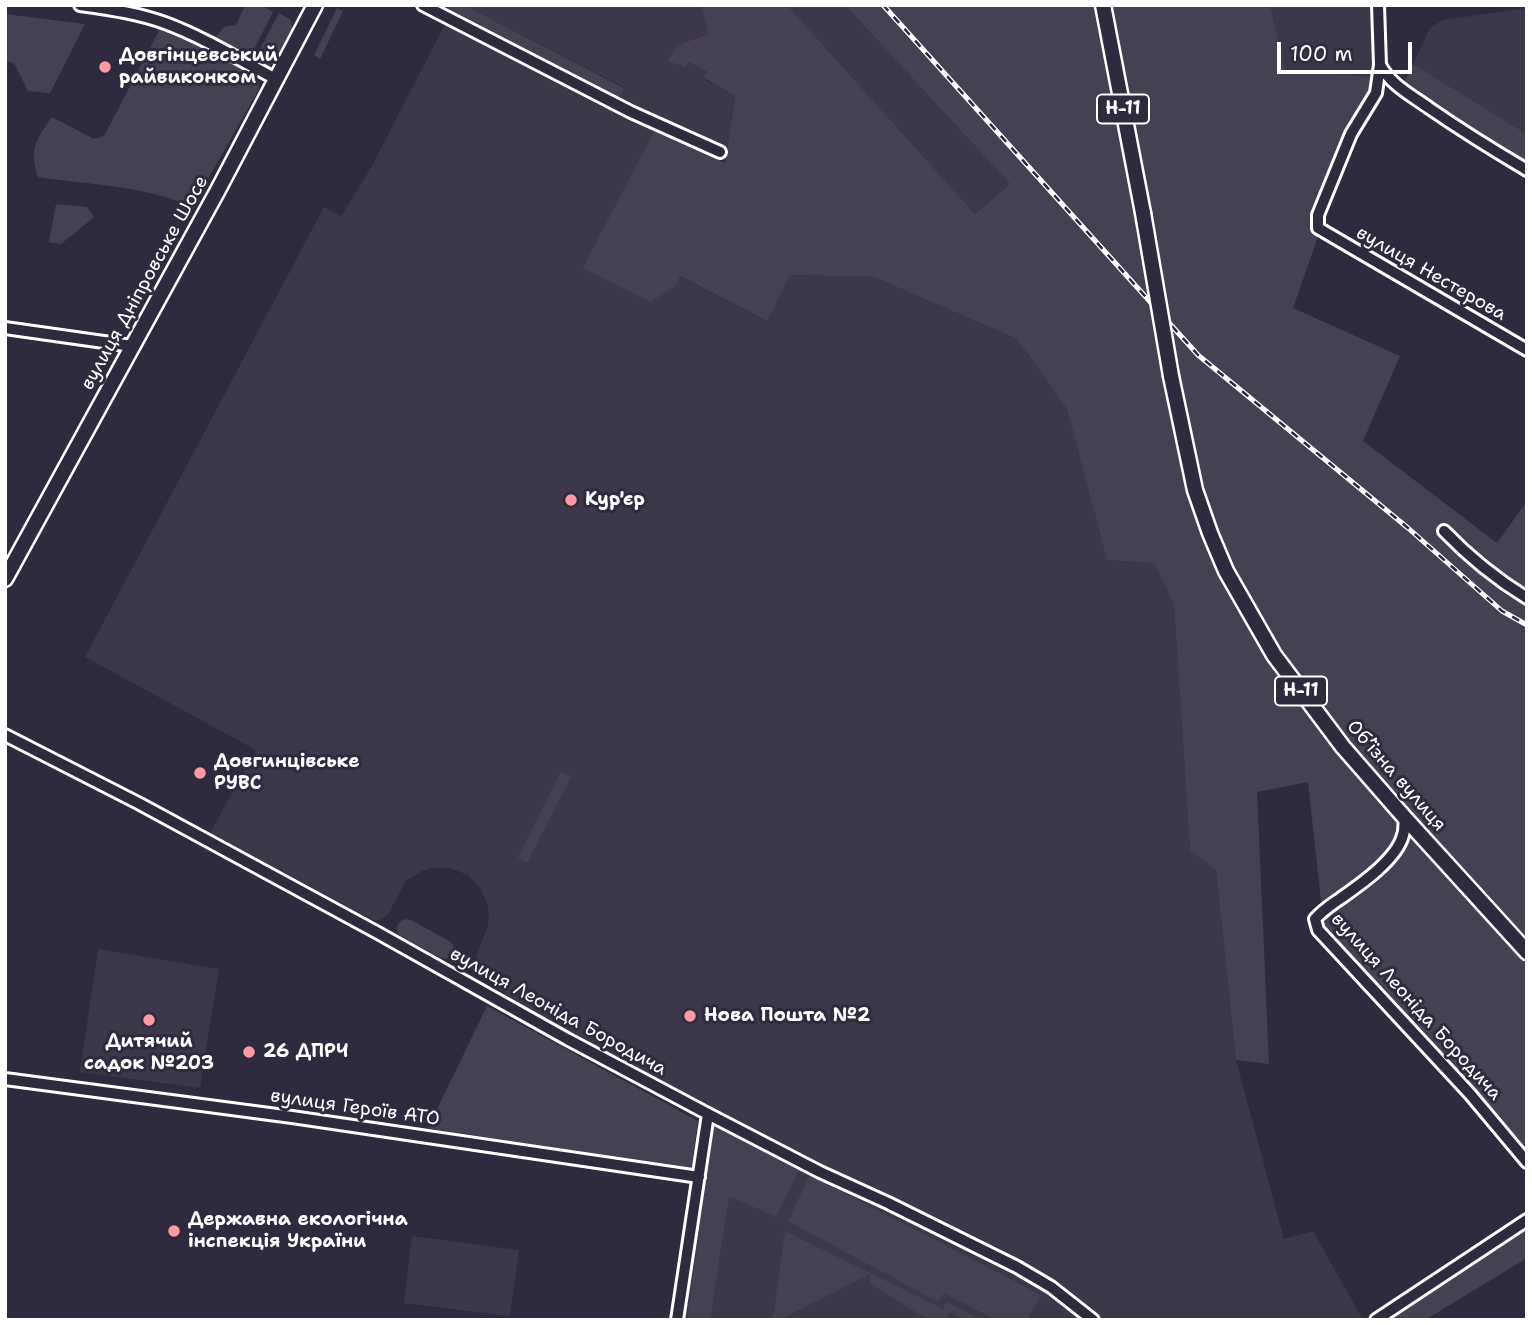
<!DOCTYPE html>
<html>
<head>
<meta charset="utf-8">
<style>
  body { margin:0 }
  #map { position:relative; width:1532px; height:1325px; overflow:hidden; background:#2f2a3d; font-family:"Shantell Sans",sans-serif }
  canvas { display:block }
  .frame { position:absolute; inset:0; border:7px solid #fff; pointer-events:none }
  .scale { position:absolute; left:1277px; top:42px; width:135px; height:32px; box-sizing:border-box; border:4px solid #fff; border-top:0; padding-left:9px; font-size:21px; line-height:24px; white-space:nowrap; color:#fff; -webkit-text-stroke:5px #2f2a3d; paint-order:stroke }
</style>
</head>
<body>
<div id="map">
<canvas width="1532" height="1325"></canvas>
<div class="frame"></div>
<div class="scale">100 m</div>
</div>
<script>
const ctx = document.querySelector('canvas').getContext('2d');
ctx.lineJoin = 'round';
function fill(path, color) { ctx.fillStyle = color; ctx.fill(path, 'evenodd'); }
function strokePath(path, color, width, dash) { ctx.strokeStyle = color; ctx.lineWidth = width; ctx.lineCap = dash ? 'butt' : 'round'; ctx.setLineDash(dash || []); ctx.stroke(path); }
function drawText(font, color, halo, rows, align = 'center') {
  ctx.font = font + ' "Shantell Sans",sans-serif'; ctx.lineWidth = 6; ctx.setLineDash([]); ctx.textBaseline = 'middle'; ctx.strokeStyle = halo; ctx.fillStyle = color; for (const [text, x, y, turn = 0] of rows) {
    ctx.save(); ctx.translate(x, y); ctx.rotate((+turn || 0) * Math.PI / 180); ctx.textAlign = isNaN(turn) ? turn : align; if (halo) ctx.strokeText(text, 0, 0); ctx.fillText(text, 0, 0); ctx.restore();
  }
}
const built = new Path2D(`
  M464,5H701L708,34L683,43L674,49L689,62L707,71L704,79L735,96L727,148L682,129L619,97L624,87Z
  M787,5H845L1010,184L975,214Z
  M1270,5H1372V77L1285,70Z
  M1527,8V134L1413,64L1429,30L1442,20Z
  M445,24L654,131L584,268L679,276L766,321L790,275L874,277L1017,339L1067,409L1107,560L1154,563L1174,604L1190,850L1215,861L1236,1060L1284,1239L1313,1231L1363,1320H684L711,1122L770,1147L567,1039L471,969L488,926L489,916L488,907L481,889L468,875L450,868H431L422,871L406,881L387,916L378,920H373L210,833L256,750L85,657L324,207L341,216L371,168Z
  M98,949L219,969L200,1088L80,1072Z
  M412,1236L519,1250L510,1316L404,1303Z`);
const green = new Path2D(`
  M245,5H261L273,12L250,57L215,38L224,27L236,25Z
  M442,5H464L624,88L619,97Z
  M701,5H787L975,214L1010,184L845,5H1270L1285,70L1384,78L1380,97L1358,136L1322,225L1293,308L1400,356L1363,441L1497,543L1527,501V1162L1318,930L1322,910L1308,782L1257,792L1269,1064L1236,1060L1216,870L1190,850L1174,604L1154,563L1107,560L1067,409L1017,339L874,277L790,275L767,321L680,276L675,286L651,302L583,268L654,131L725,163L735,96L704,78L707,71L689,62L685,67L668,61L674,49L683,43L708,34Z
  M337,8L343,11L320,59L314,55Z
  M279,13L291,20L292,30L274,64L265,65L254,60Z
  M5,14L85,24L50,93L28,91L14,63L5,61Z
  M161,27L188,38L253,74L259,80V89L192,207C144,185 90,185 38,177C29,150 36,139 52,117L94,139L104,136Z
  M1413,64L1527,134V165L1476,135L1403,85Z
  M56,204L87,207L94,217L61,244L49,242Z
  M561,772L571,777L527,863L518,858Z
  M405,919L411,920L451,942L455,949C454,957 449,960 441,958L400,936C394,929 397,922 405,919Z
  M487,1006L698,1121L691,1169L428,1128Z
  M714,1124L799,1170L776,1217L729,1196L710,1320H687Z
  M810,1175L1041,1295L1027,1320H996L944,1293L938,1302L788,1221Z
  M1527,1220V1258L1425,1320H1376Z
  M785,1231L943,1309L947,1302L981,1320H964L951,1312L945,1320H929L870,1284V1274L779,1320H773Z`);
const minor = new Path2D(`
  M80,5C108,9 138,13 165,23C203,37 240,60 276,79
  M423,5L631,112L720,152
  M1378,5L1380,65L1376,93L1351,134L1318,215V228L1527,350
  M1380,65C1391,85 1411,95 1429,108C1461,130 1493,150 1527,170
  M5,328L132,346
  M1444,531C1469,557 1496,579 1527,598
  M5,735L140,804L378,933L567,1039L708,1114L820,1172L888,1203L1017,1267L1051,1287L1093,1320
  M1405,818C1404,823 1405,830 1403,835C1397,859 1361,884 1341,898C1331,905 1323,910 1315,919L1318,930L1470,1094L1527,1162
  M5,1079L292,1117L699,1177
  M677,1320L708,1114
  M1376,1320L1527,1220`);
const major = new Path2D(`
  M1103,5L1143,213
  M1171,376L1195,490L1210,533L1226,571L1274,655L1343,747L1405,818L1527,952
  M5,579L218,190L315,5`);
const rail = new Path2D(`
  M883,5L1198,355L1408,528L1502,611L1527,625`);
const majorBridge = new Path2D(`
  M1143,213L1171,376`);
const markers = [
  [105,67,7,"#ff9aa2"],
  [571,500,7,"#ff9aa2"],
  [200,773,7,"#ff9aa2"],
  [690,1016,7,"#ff9aa2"],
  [149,1020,7,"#ff9aa2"],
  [249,1052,7,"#ff9aa2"],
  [174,1231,7,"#ff9aa2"]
];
const shields = [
  [1123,109,52],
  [1301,691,52]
];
const shieldNames = [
  ["Н-11",1123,109],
  ["Н-11",1301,691]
];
const poiNames = [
  ["Довгінцевський",119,56],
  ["райвиконком",119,78],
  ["Кур'єр",585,500],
  ["Довгинцівське",214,762],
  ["РУВС",214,784],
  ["Нова Пошта №2",704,1016],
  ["Дитячий",149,1042,"center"],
  ["садок №203",149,1064,"center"],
  ["26 ДПРЧ",263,1052],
  ["Державна екологічна",188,1220],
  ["інспекція України",188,1242]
];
const streetNames = [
  ["вулиця Нестерова",1431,274,30],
  ["вулиця Дніпровське Шосе",145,283,-61],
  ["Обʼїзна вулиця",1396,776,49],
  ["вулиця Леоніда Бородича",1416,1007,48],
  ["вулиця Леоніда Бородича",558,1012,29],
  ["вулиця Героїв АТО",355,1108,8]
];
fill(built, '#3c3749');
fill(green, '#464152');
strokePath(minor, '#fff', 16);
strokePath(major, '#fff', 19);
strokePath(minor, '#2f2a3d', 10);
strokePath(major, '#2f2a3d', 14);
strokePath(rail, '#fff', 5);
strokePath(rail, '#2f2a3d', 2.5, [8]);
strokePath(majorBridge, '#fff', 19, []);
strokePath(majorBridge, '#2f2a3d', 14);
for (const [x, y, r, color] of markers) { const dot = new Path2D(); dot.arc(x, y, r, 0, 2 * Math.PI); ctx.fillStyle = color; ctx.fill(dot); strokePath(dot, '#2f2a3d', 2.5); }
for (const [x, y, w] of shields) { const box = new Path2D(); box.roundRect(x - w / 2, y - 14.5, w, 29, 5); ctx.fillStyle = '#2f2a3d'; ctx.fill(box); strokePath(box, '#fff', 2); }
drawText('bold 18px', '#fff', null, shieldNames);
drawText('bold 19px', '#fff', '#2f2a3d', poiNames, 'left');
drawText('19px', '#fff', '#2f2a3d', streetNames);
</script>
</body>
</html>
